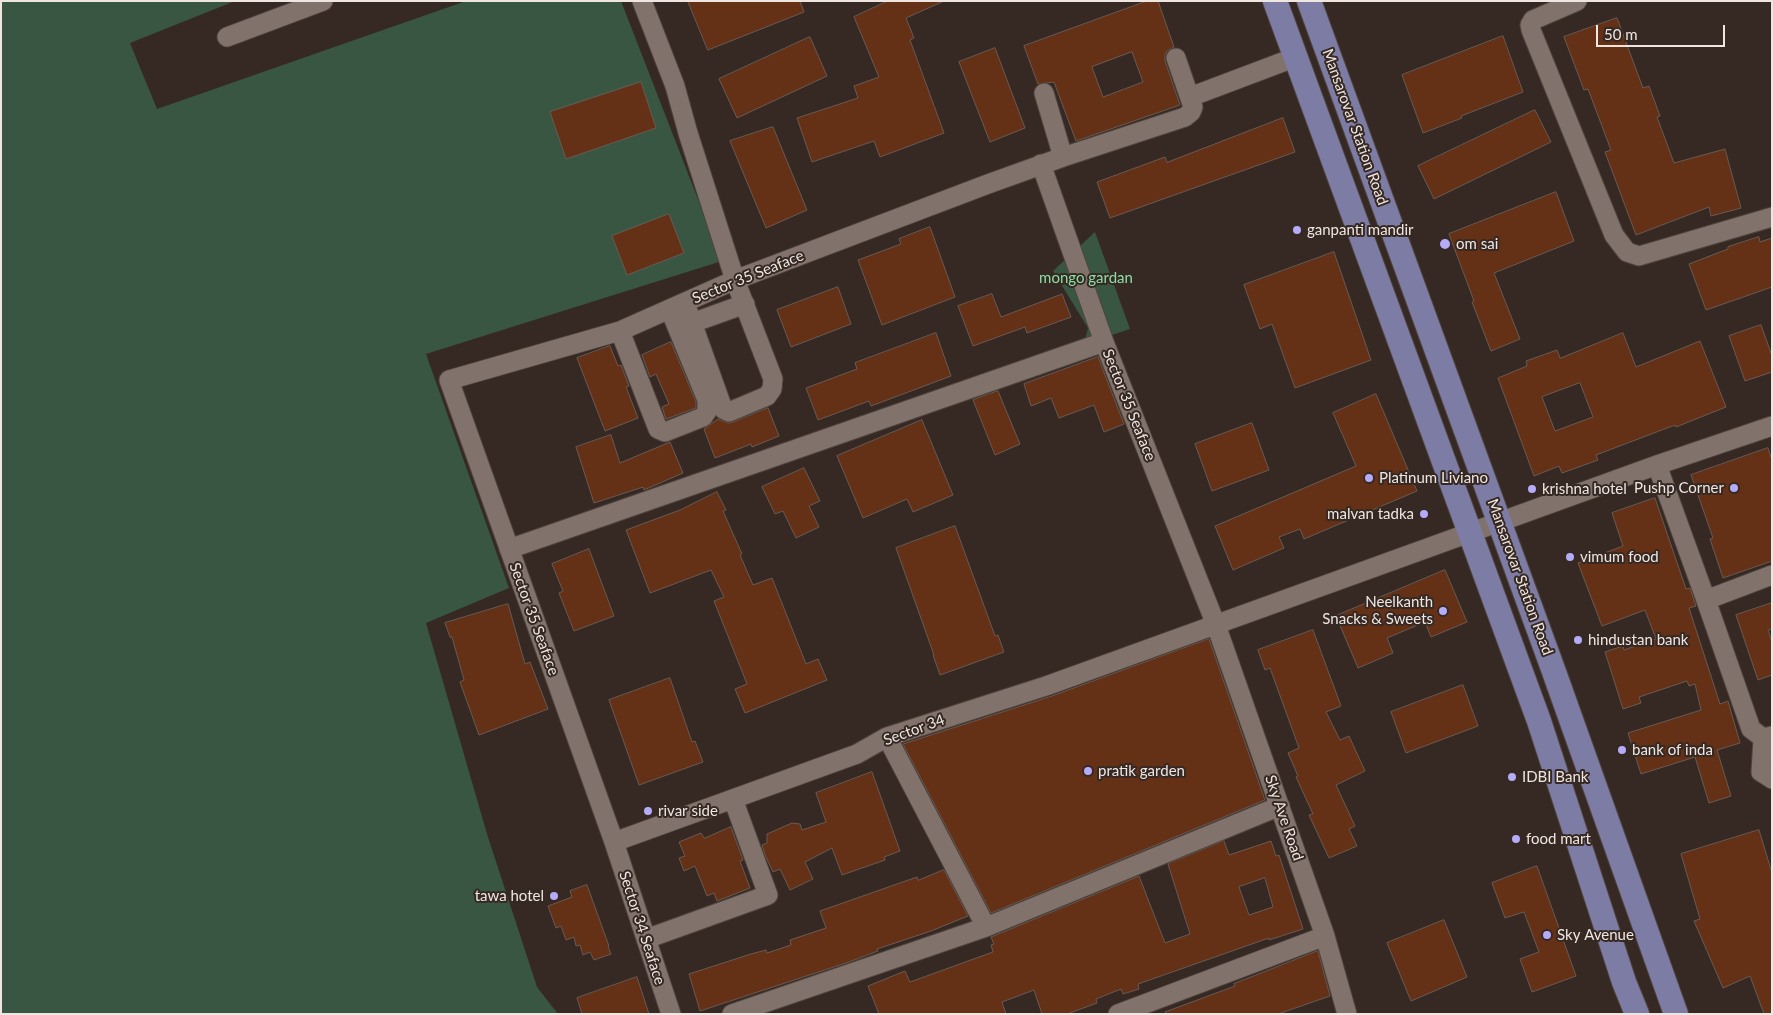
<!DOCTYPE html>
<html>
<head>
<meta charset="utf-8">
<style>
  body { margin:0 }
  #map { position:relative; width:1773px; height:1015px; overflow:hidden; background:#362923; font-family:Lato,sans-serif }
  canvas { display:block }
  .frame { position:absolute; inset:0; border:2px solid #efe6e2; pointer-events:none }
  .scale { position:absolute; left:1596px; top:25px; width:129px; height:22px; box-sizing:border-box; border:2px solid #efe6e2; border-top:0; padding-left:6px; font-size:15px; line-height:18px; white-space:nowrap; color:#efe6e2; -webkit-text-stroke:4px #362923; paint-order:stroke }
</style>
</head>
<body>
<div id="map">
<canvas width="1773" height="1015"></canvas>
<div class="frame"></div>
<div class="scale">50 m</div>
</div>
<script>
const ctx = document.querySelector('canvas').getContext('2d');
ctx.lineJoin = 'round';
function fill(path, color) { ctx.fillStyle = color; ctx.fill(path, 'evenodd'); }
function strokePath(path, color, width, dash) { ctx.strokeStyle = color; ctx.lineWidth = width; ctx.lineCap = dash ? 'butt' : 'round'; ctx.setLineDash(dash || []); ctx.stroke(path); }
function drawText(font, color, halo, rows, align = 'center') {
  ctx.font = font + ' Lato,sans-serif'; ctx.lineWidth = 4; ctx.setLineDash([]); ctx.textBaseline = 'middle'; ctx.strokeStyle = halo; ctx.fillStyle = color; for (const [text, x, y, turn = 0] of rows) {
    ctx.save(); ctx.translate(x, y); ctx.rotate((+turn || 0) * Math.PI / 180); ctx.textAlign = isNaN(turn) ? turn : align; if (halo) ctx.strokeText(text, 0, 0); ctx.fillText(text, 0, 0); ctx.restore();
  }
}
const green = new Path2D(`
  M1,1H235L130,43L157,109L466,1H621L722,261L426,354L509,588L426,623L487,834L537,987L558,1014H1Z
  M1095,232L1130,329L1084,344L1088,328L1053,271Z`);
const building = new Path2D(`
  M688,1H800L804,12L708,50Z
  M888,1H944L906,18L914,38L910,40L944,133L880,157L874,141L812,162L797,118L858,98L854,86L879,77L854,17Z
  M1147,1H1158L1174,47L1167,51L1165,55V61L1180,105L1076,141L1054,82L1038,84L1024,46ZM1132,52L1143,82L1103,97L1092,67Z
  M1617,18L1643,88L1649,86L1660,116L1657,117L1674,163L1725,149L1741,208L1711,216L1709,207L1636,235L1605,152L1611,150L1588,89L1584,90L1564,37Z
  M1503,36L1523,92L1461,116L1462,118L1423,133L1402,75Z
  M810,37L827,76L737,118L719,79Z
  M995,48L1025,128L990,142L959,62Z
  M641,82L656,128L566,159L550,112Z
  M1535,110L1551,142L1434,199L1418,166Z
  M1283,118L1295,152L1110,218L1097,182L1165,157L1167,162Z
  M773,127L807,210L766,228L730,141Z
  M1556,192L1574,241L1494,273L1520,339L1491,351L1472,302L1474,301L1449,234Z
  M669,214L684,253L627,275L612,236Z
  M930,227L955,297L882,325L858,260L901,244L899,239Z
  M1759,237L1760,242L1772,238V287L1706,310L1689,264L1728,249V247Z
  M1334,252L1371,360L1295,388L1272,324L1260,329L1244,285Z
  M838,287L851,324L791,347L777,310Z
  M992,294L1001,317L1062,294L1071,317L1027,333L1025,327L973,346L958,306Z
  M1761,325L1772,356V372L1745,381L1729,336Z
  M936,333L951,376L871,406L869,401L818,420L806,388L857,369L855,363Z
  M1623,333L1636,367L1700,341L1726,407L1676,427L1675,425L1596,455L1598,460L1562,473L1559,466L1534,476L1498,378L1527,366L1526,361L1557,350L1560,358ZM1580,383L1593,417L1555,431L1542,397Z
  M671,342L696,402V408L666,419L662,407L669,404L656,374L650,377L642,355Z
  M610,346L618,366L621,365L629,386L626,387L638,418L605,431L577,358Z
  M1098,357L1124,424L1104,432L1094,405L1059,418L1051,398L1031,406L1024,384Z
  M998,391L1020,444L995,455L973,400Z
  M1376,394L1417,491L1304,539L1300,529L1279,537L1284,548L1233,570L1215,526L1356,466L1333,413Z
  M768,408L779,436L752,447L751,444L715,458L704,429L718,419L728,423L733,422Z
  M922,420L953,495L913,512L907,499L863,518L837,456Z
  M1252,423L1269,470L1212,491L1195,444Z
  M611,435L620,463L670,442L683,473L644,490L643,487L594,503L576,447Z
  M1768,448L1772,460V561L1723,578L1710,539L1713,538L1691,475Z
  M804,468L820,501L809,506L819,527L796,538L783,511L775,514L762,487Z
  M717,492L726,510L723,511L742,554L740,555L753,585L772,578L806,664L818,659L827,680L745,713L735,689L747,684L714,601L724,597L711,570L650,593L626,530L680,510Z
  M1655,498L1686,589L1690,588L1696,606L1689,608L1720,704L1728,701L1740,743L1717,750L1731,796L1709,803L1695,757L1641,774L1628,733L1701,710L1695,684L1689,686L1687,681L1639,697L1641,703L1623,709L1605,652L1623,646L1624,650L1656,639L1645,610L1602,626L1578,563L1623,546L1612,513Z
  M955,526L995,636L998,635L1004,652L940,675L933,655H934L896,548Z
  M589,549L614,616L574,631L559,593L563,591L552,564Z
  M1445,570L1467,622L1431,637L1425,622L1387,638L1393,653L1358,668L1336,616Z
  M1772,603V629L1768,630L1772,642V675L1758,680L1736,615Z
  M508,604L525,664L530,662L548,709L479,735L460,682L464,680L452,637H450L445,623Z
  M1313,630L1341,706L1326,712L1340,740L1349,736L1365,771L1336,785L1355,826L1349,829L1357,846L1329,858L1309,815L1313,814L1296,777L1298,776L1288,753L1299,748L1270,668L1265,670L1258,650Z
  M1209,639L1265,800L991,913L903,744L1049,697Z
  M670,678L692,742L695,741L703,762L639,785L609,700Z
  M1463,685L1478,726L1406,753L1391,712Z
  M872,772L900,851L884,857L885,860L842,875L832,848L805,862L813,879L790,890L780,869L773,872L765,855L762,845L767,843V834L792,823L800,824L802,830L826,822L816,793Z
  M731,827L743,860L740,861L750,888L717,901L714,893L707,896L695,866L684,871L679,858L685,856L679,842L701,833L704,838Z
  M1759,830L1772,873V1014H1764L1750,976L1723,988L1694,921L1700,919L1681,854Z
  M1224,841L1229,855L1271,841L1276,856L1279,855L1303,929L1269,940V938L1138,984L1139,989L1123,994L1121,989L1096,999L1097,1003L1067,1014H1042L1034,990L1002,1002L1006,1014H879L868,986L905,971L910,982L993,952L991,945L994,944L991,937L1139,876L1165,943L1190,934L1168,864ZM1265,878L1273,907L1249,915L1239,887Z
  M1537,866L1576,976L1532,992L1520,959L1539,952L1524,912L1505,918L1492,883Z
  M944,870L968,916L931,931L877,949L878,951L849,962L700,1011L689,974L751,954L766,950L767,953L791,945L790,940L826,928L820,911L917,877L918,880Z
  M587,885L609,946L608,947L611,954L594,960L590,952L583,955L580,945L576,946L574,937L566,940L561,926L556,928L548,906L572,897L570,891Z
  M1444,920L1467,977L1411,1001L1387,943Z
  M1318,951L1330,996L1278,1014H1166L1165,1012L1235,986L1234,984Z
  M637,977L649,1014H582L577,998Z`);
const minor = new Path2D(`
  M642,1L675,86L688,133L735,280L773,379L772,389L767,396L729,412L723,409L685,303
  M1577,1L1533,20L1530,25L1531,30L1614,235L1627,252L1639,256L1772,217
  M227,37L323,1
  M1044,93L1063,157
  M1190,97L1296,57
  M1041,164L1104,342L1216,625L1325,936L1347,1014
  M692,323L745,304
  M620,331L658,429L665,432L703,417L707,411V400L670,310
  M1657,465L1706,600L1772,575
  M509,549L1104,342
  M1706,600L1751,729L1763,738L1772,736
  M887,737L986,927
  M1763,738L1761,772L1772,779
  M614,842L857,754L887,737L1046,686L1657,465L1772,426
  M646,939L768,895L733,799
  M671,1014L614,842L449,380L620,331L735,280L988,184L1063,157L1185,117L1191,112L1193,107L1176,58
  M732,1014L986,927L1280,806
  M1118,1014L1325,936`);
const major = new Path2D(`
  M1275,1L1539,721L1624,982L1637,1014
  M1309,1L1553,669L1676,1014`);
const markers = [
  [1297,230,5,"#b4acf9"],
  [1445,244,6,"#b4acf9"],
  [1369,478,5,"#b4acf9"],
  [1734,488,5,"#b4acf9"],
  [1532,489,5,"#b4acf9"],
  [1424,514,5,"#b4acf9"],
  [1570,557,5,"#b4acf9"],
  [1443,611,5,"#b4acf9"],
  [1578,640,5,"#b4acf9"],
  [1622,750,5,"#b4acf9"],
  [1088,771,5,"#b4acf9"],
  [1512,777,5,"#b4acf9"],
  [648,811,5,"#b4acf9"],
  [1516,839,5,"#b4acf9"],
  [554,896,5,"#b4acf9"],
  [1547,935,5,"#b4acf9"]
];
const streetNames = [
  ["Mansarovar Station Road",1355,127,70],
  ["Sector 35 Seaface",748,277,-22],
  ["Sector 35 Seaface",1129,405,68],
  ["Mansarovar Station Road",1520,577,70],
  ["Sector 35 Seaface",534,619,70],
  ["Sector 34",914,730,-20],
  ["Sky Ave Road",1284,818,71],
  ["Sector 34 Seaface",642,928,72]
];
const poiNames = [
  ["ganpanti mandir",1307,230],
  ["om sai",1456,244],
  ["Platinum Liviano",1379,478],
  ["Pushp Corner",1724,488,"right"],
  ["krishna hotel",1542,489],
  ["malvan tadka",1414,514,"right"],
  ["vimum food",1580,557],
  ["Neelkanth",1433,602,"right"],
  ["Snacks & Sweets",1433,619,"right"],
  ["hindustan bank",1588,640],
  ["bank of inda",1632,750],
  ["pratik garden",1098,771],
  ["IDBI Bank",1522,777],
  ["rivar side",658,811],
  ["food mart",1526,839],
  ["tawa hotel",544,896,"right"],
  ["Sky Avenue",1557,935]
];
const parkNames = [
  ["mongo gardan",1086,278]
];
fill(green, '#385641');
fill(building, '#653116');
strokePath(building, '#695a53', 1);
strokePath(minor, '#4f443f', 21);
strokePath(major, '#4f443f', 26);
strokePath(minor, '#81726b', 19);
strokePath(major, '#7d7ca4', 24);
for (const [x, y, r, color] of markers) { const dot = new Path2D(); dot.arc(x, y, r, 0, 2 * Math.PI); ctx.fillStyle = color; ctx.fill(dot); strokePath(dot, '#362923', 2); }
drawText('15px', '#efe6e2', '#362923', streetNames);
drawText('15px', '#efe6e2', '#362923', poiNames, 'left');
drawText('15px', '#8bdea6', '#362923', parkNames);
</script>
</body>
</html>
